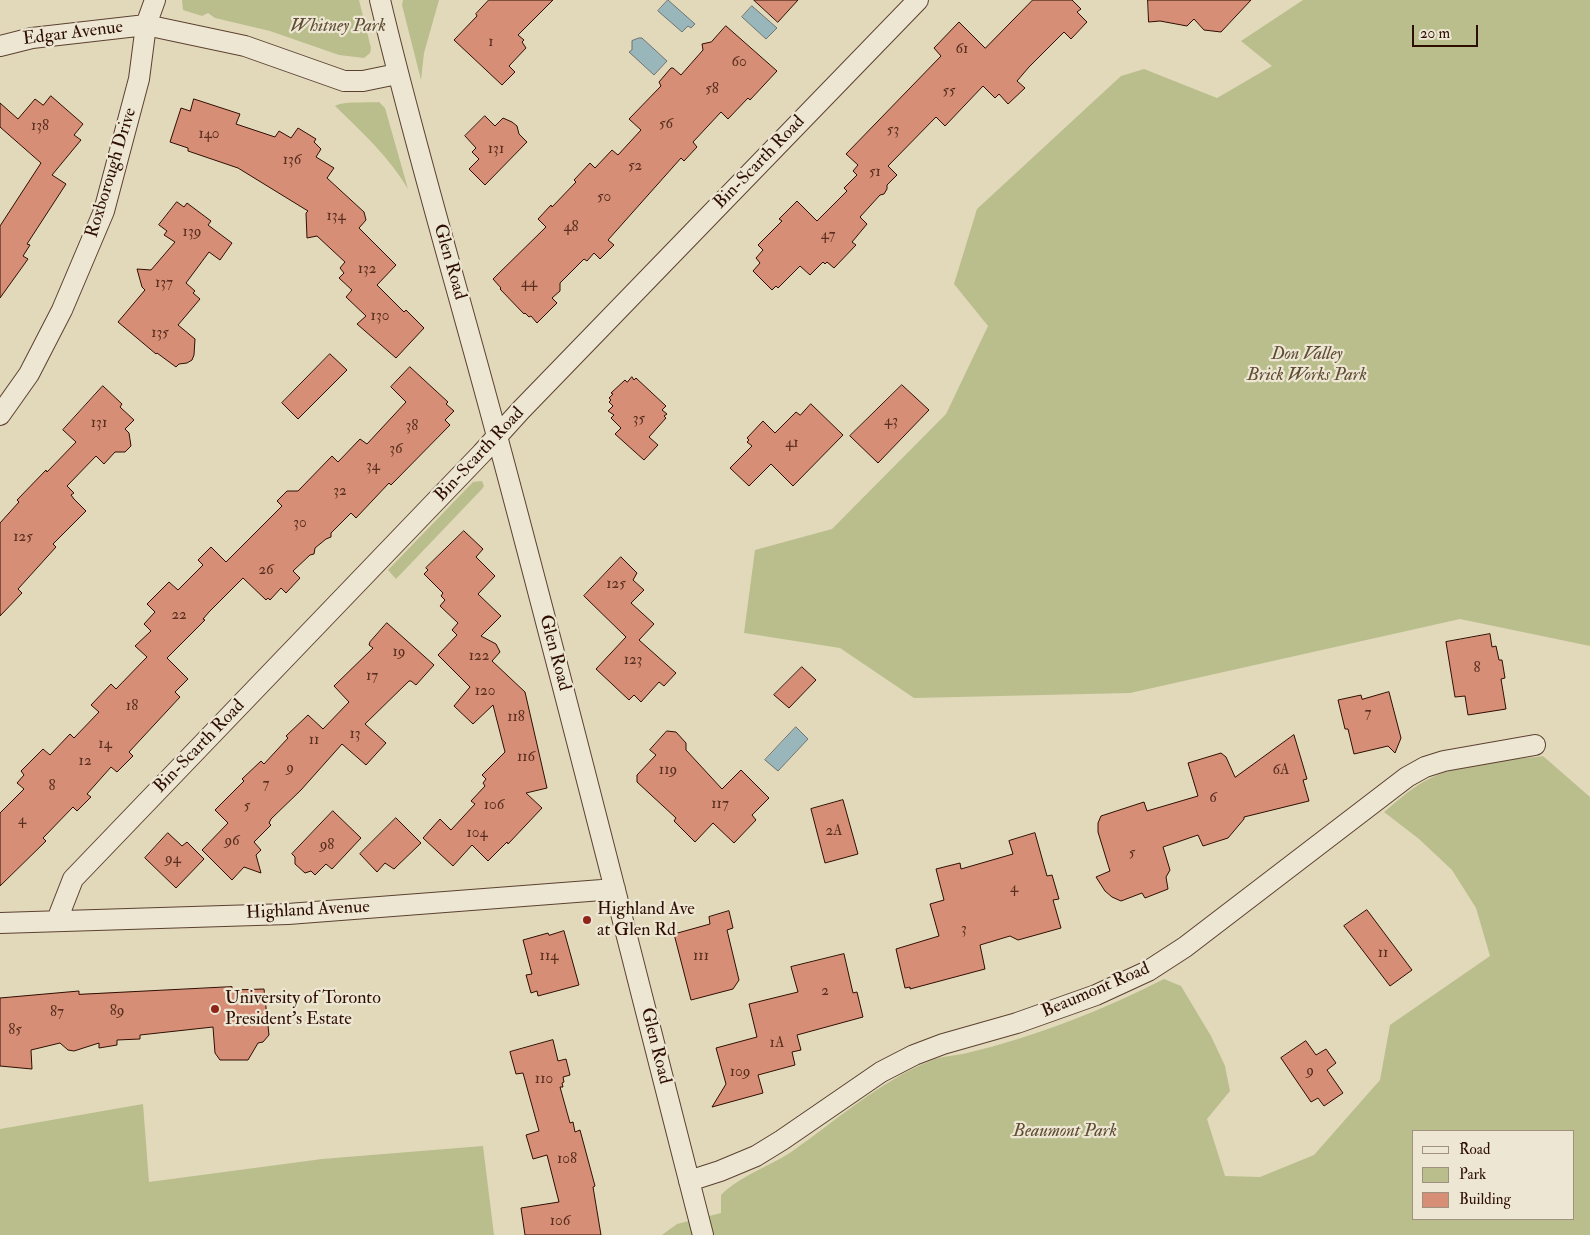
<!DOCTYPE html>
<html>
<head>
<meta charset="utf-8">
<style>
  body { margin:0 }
  #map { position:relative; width:1590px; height:1235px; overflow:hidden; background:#e2d9bb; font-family:"IM FELL Double Pica",serif }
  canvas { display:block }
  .legend { position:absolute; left:1412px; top:1130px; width:162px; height:90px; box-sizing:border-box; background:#ece6d3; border:1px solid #a0907f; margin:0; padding:6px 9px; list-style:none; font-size:15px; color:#2f0e02 }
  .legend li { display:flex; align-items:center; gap:10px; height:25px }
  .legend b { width:25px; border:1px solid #a0907f }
  .scale { position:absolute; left:1412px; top:25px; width:66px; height:22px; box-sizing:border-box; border:2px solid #2f0e02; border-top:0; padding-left:6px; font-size:15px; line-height:18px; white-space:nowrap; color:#2f0e02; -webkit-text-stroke:4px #ece6d3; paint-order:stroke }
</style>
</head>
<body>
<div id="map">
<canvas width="1590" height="1235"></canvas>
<ul class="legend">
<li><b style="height:6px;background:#ece6d3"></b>Road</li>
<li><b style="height:14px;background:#b9be8c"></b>Park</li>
<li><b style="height:14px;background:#d68f76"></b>Building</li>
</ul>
<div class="scale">20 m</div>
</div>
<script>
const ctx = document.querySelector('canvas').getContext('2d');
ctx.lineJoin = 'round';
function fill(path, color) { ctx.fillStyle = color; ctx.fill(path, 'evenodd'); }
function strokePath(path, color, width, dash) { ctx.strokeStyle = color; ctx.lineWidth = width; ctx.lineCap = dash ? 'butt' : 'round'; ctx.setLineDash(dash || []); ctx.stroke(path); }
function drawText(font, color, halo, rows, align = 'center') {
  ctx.font = font + ' "IM FELL Double Pica",serif'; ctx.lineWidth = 4.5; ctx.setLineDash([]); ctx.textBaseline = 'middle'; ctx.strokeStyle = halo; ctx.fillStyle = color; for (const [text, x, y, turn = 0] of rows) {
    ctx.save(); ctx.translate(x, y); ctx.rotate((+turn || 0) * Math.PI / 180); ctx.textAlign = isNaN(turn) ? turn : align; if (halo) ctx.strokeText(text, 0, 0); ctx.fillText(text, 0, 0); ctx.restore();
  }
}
const green = new Path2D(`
  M182,0H359L371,48L370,53L364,58L339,55L270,31L215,18L208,13L202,16L183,10Z
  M403,0H439L424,53L421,80L402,5Z
  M1303,0H1590V646L1460,619L1130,693L914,698L840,648L744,633L755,550L832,529L946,414L988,326L954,284L977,209L1121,76L1144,69L1217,98L1272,66L1241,41Z
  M379,102L385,108L408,189C389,157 362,132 335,106C342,101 368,103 379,102Z
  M482,481L484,486L482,489L396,579L388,570L473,482Z
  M1543,756L1590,797V1235H662L677,1224L721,1213V1195C741,1175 771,1166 794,1150C838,1119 879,1082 930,1061C941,1056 955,1056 967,1053C984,1049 1001,1044 1018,1039C1069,1023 1117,1003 1164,979L1181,986L1211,1036L1225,1066L1230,1091L1207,1119L1225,1176L1260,1177L1314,1155L1380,1080L1390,1025L1490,956L1476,908L1452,870L1419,839L1384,812C1396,802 1409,790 1423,782C1459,762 1504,761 1543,756ZM1414,1131H1574V1219H1414Z
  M143,1104L149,1182L322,1159L483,1146L494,1235H0V1129Z`);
const water = new Path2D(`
  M668,0L695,24L691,28L688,26L682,32L658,11Z
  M752,6L777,28L766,39L742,17Z
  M639,38H642L667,61L654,75L629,52L632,50V41Z
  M796,727L808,739L778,771L765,760Z`);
const building = new Path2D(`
  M489,0H553L518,35L524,40L522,42L526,48L509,66L515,72L502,85L454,40L477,16L476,14Z
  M754,0H798L778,22Z
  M1033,0H1072L1081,9L1077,12L1087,22L1071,39L1064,32L1029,67L1017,81L1025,88L1008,104L999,94L995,98L983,86L945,126L936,117L888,166L897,175L887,185V189L884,194L880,195L860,217L867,224L852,242L856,245L834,268L827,262L825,264L823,262L810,275L800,266L778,288L776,286L772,290L753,271L760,263L756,258L763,250L758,245L782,221L779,219L797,201L817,221L847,191L844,188L857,175L853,171L858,165L846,154L941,56L934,48L959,22L985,48Z
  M1148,0H1251L1221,32L1204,30L1194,19L1187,26L1160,21L1149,22Z
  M726,26L777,71L750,100L748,98L728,119L721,112L693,142L697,147L684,161L681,158L608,240L614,245L600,259L594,253L587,261L584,259L560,283V291L552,298L557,303L537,323L531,316L529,317L525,313L524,314L500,289L501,288L493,279L546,227L538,219L551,205L552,207L576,182L574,180L590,163L595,168L612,150L618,155L641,130L629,119L661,86L659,82L671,68H673L681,75L703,50L702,44L711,42Z
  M51,96L83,124L74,135L81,140L52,175L66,184L27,244L30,245L23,256L28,259L0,298V226L41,163L0,127V103L18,119L35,99L43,105Z
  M194,99L240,114L236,124L275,137L279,131L291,138L298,128L316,139L314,142L321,149L316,157L334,168L327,178L364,212L366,220L359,228L396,265L377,285L404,312L406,310L424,328L396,358L357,324L366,316L346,297L352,290L339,278L344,273L340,268L345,262L317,236L307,238L306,213L308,211L238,168L188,151V148L170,142L181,108L190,111Z
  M485,116L495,126L503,118L512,122L517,126L519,134L527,142L485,185L469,169L479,159L472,152L476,148L465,136Z
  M177,202L184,207L187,203L211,221L208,225L232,243L220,260L209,252L186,283L195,291L193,293L200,299L178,325L195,339L194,355L192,360L187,363L179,364L176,367L157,353L156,354L118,322L145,290L142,287L137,269L151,270L175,242L164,235L167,231L159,225Z
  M330,354L347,370L298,419L282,403Z
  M410,367L448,402L446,404L454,411L445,420L450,425L391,485L389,483L356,518L351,513L331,533V537L326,539L315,548L314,554L310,555L293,571L300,578L286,593L281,588L270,600L268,598L266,600L243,578L209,612L203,619L205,620L167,658L188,679L175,692L180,697L129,752L133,756L117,772L111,767L87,794L91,797L77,811L73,807L43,838L46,841L0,886V813L24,789L17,783L24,775L21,771L43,749L50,755L70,734L74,738L99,712L91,705L111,684L116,689L147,657L135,646L151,631L144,624L155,612L147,604L169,582L178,590L203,565L198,560L211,547L226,562L282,506L277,501L287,491H298L332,456L338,462L360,439L367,444L406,402L391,387Z
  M632,377L634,380L636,378L666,406L662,410L667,414L664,416L666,418L649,437L658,445L644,460L615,434L621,428L611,418L614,415L608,411L613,406L609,402L611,400L609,398L613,394L611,393L625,380L627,382Z
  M902,385L929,410L878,463L850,436Z
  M103,386L122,404L120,407L134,420L125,429L129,433L131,446L125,452H115L104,464L96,456L67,486L74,493L71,495L74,499L86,511L53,544L56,547L18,589L22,593L0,616V523L19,502L17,500L46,470L47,472L76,442L63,430Z
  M811,404L843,435L793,486L771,464L749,486L730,468L752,446L747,442L749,440L747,438L763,421L775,433L796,412L800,415Z
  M464,531L483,549L476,557L495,576L478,594L501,616L481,636L496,644L500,652L492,661L525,692L547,788L526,793L542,808L508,844L507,842L488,861L472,845L453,866L423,838L440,819L451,830L475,804L471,801L485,786L483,783L486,779L482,775L505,752L493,705L473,724L454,706L470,687L438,655L457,635L452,630L458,623L440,606L445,600L441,596L443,593L424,574L428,570L426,568Z
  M621,557L637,573L633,580L644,590L631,603L654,624L639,640L676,673L664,686L659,682L641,702L634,695L629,700L596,669L626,637L584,596Z
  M387,623L434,665L416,685L411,681H409L365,724L386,743L366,765L342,744L301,790L271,819L269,823L271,825L254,842L261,850L256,855L261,873L244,867L232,880L202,850L228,823L215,810L244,781L242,779L261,761L264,764L288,738L286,736L308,715L323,729L349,702L334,686L373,648L369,645L370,642Z
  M1490,634L1492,647L1496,646L1499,660H1502L1505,678L1501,679L1506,709L1468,715L1465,696L1455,697L1446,642Z
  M802,667L816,680L789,708L774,695Z
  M1389,692L1401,738L1395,753L1388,746L1354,754L1348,729H1345L1338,700L1361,695L1362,699Z
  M667,731L676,732L686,743V750L722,789L741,770L769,798L752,815L756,820L734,843L713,823L695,842L674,821L676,818L637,782V775L656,755L650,750Z
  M1294,735L1307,779L1303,780L1309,801L1244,817V819L1228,838L1203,846L1198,835L1163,847L1170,870L1166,877L1168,889L1145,898L1142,893L1121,901L1112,897L1105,891L1096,877L1110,871L1098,832V823L1101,816L1144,802L1147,811L1198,796L1188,763L1221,753L1226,757L1235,777Z
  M843,800L858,854L825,863L811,809Z
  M333,811L361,838L332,869L326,864L315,875L311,871L305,873L295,864V857L292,854Z
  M396,818L421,843L394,869L385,863L377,872L360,854Z
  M168,833L182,846L187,842L204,859L176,888L145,858Z
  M1035,833L1047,876L1052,875L1059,899L1053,900L1061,928L1018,940L1010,936L980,945L985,969L910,989V987L905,988L896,949L939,936L930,904L944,900L936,869L960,863L961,869L1013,854L1009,841Z
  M1367,910L1412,970L1390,986L1344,926Z
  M729,911L733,928L727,930L739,980L733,989L691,1000L674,934L710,924L709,917Z
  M564,931L579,985L538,996L537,991L531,993L526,975L532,974L523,940L548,933L549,935Z
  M844,954L853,993L857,992L863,1017L797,1035L801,1050L792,1052L795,1065L758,1075L763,1093L712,1107L726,1084L716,1048L757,1037L749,1004L798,992L791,967Z
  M232,987V990L264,989L269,1035L263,1042L258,1043L248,1060H220L215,1053L213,1027L140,1035V1039L117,1040V1045L99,1048V1043L74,1051L68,1050L60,1043L31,1050L32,1069L0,1066V998L79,991V994Z
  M553,1040L558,1061L566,1059L570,1075L563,1077L564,1082L562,1083L563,1087H560L570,1123L573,1122L575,1132L580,1130L595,1186L593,1187L601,1235H525L521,1208L559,1202L547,1155L533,1159L526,1135L539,1131L523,1073L516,1074L510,1052Z
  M1306,1041L1316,1055L1326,1049L1336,1063L1327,1070L1343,1093L1324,1106L1318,1098L1311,1102L1281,1058Z`);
const street = new Path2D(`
  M380,0C415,148 459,293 498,440C569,704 635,970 703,1235
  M0,46L32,38L146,25L245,46L344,81H363L397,74
  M0,415L29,374L62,310L104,211L139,79L146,25L155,0
  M57,920L73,879L482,453L521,410L918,0
  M0,923L288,914L615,889
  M689,1181L720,1171L756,1156L782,1140L881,1072L914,1055L943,1044L1017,1023L1096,995L1148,971L1185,947L1407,777L1425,767L1444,761L1535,745`);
const markers = [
  [587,920,5,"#8f2418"],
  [215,1009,5,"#8f2418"]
];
const numberNames = [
  ["1",491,43],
  ["61",962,50],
  ["60",739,63],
  ["58",712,90],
  ["55",949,92],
  ["56",666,125],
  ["138",40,127],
  ["53",893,131],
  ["140",209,135],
  ["131",496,150],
  ["136",292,161],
  ["52",635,167],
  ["51",875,173],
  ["50",604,198],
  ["134",336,217],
  ["48",571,228],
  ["139",192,233],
  ["47",828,236],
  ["132",367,270],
  ["137",164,284],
  ["44",529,284],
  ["130",380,317],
  ["135",160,334],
  ["35",639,420],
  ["43",891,422],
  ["131",99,424],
  ["38",412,427],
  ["41",792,444],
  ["36",396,450],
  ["34",373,467],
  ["32",340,492],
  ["30",300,524],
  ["125",23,538],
  ["26",266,571],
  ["125",616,585],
  ["22",179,616],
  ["19",399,653],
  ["122",479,657],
  ["123",633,661],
  ["8",1477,669],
  ["17",372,677],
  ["120",485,692],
  ["18",132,707],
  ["7",1368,714],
  ["118",516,718],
  ["13",355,735],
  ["11",314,741],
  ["14",105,745],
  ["116",526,758],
  ["12",85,762],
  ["9",290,769],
  ["119",668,771],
  ["6A",1281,771],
  ["7",266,785],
  ["8",52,787],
  ["6",1213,799],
  ["117",720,805],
  ["106",494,806],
  ["5",247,807],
  ["4",22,821],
  ["2A",834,832],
  ["104",477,834],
  ["96",232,842],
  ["98",327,846],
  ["5",1132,854],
  ["94",173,860],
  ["4",1014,889],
  ["3",964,930],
  ["11",1383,954],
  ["114",549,957],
  ["111",701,957],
  ["2",825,992],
  ["89",117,1012],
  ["87",57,1013],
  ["85",15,1031],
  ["1A",777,1044],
  ["9",1310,1072],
  ["109",740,1073],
  ["110",544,1080],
  ["108",567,1160],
  ["106",560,1222]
];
const parkNames = [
  ["Whitney Park",338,27],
  ["Don Valley",1307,355],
  ["Brick Works Park",1307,376],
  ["Beaumont Park",1065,1132]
];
const streetNames = [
  ["Edgar Avenue",73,34,-7],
  ["Bin-Scarth Road",760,163,-46],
  ["Roxborough Drive",112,173,-73],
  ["Glen Road",449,262,74],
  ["Bin-Scarth Road",480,455,-47],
  ["Glen Road",554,653,75],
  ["Bin-Scarth Road",200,747,-46],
  ["Highland Avenue",308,911,-3],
  ["Beaumont Road",1096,991,-23],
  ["Glen Road",655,1046,76]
];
const poiNames = [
  ["Highland Ave",597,910],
  ["at Glen Rd",597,931],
  ["University of Toronto",225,999],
  ["President's Estate",225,1020]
];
fill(green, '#b9be8c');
fill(water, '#99b7bb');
strokePath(water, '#6f7371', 1);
fill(building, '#d68f76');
strokePath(building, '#2f0e02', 1);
strokePath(street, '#5c4130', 22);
strokePath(street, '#ece6d3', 20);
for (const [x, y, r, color] of markers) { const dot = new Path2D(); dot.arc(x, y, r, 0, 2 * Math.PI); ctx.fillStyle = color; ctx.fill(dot); strokePath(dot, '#ece6d3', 2); }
drawText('15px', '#592e1f', null, numberNames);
drawText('italic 18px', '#5f4c32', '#ece6d3', parkNames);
drawText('18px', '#2f0e02', '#ece6d3', streetNames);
drawText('18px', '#2f0e02', '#ece6d3', poiNames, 'left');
</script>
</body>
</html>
